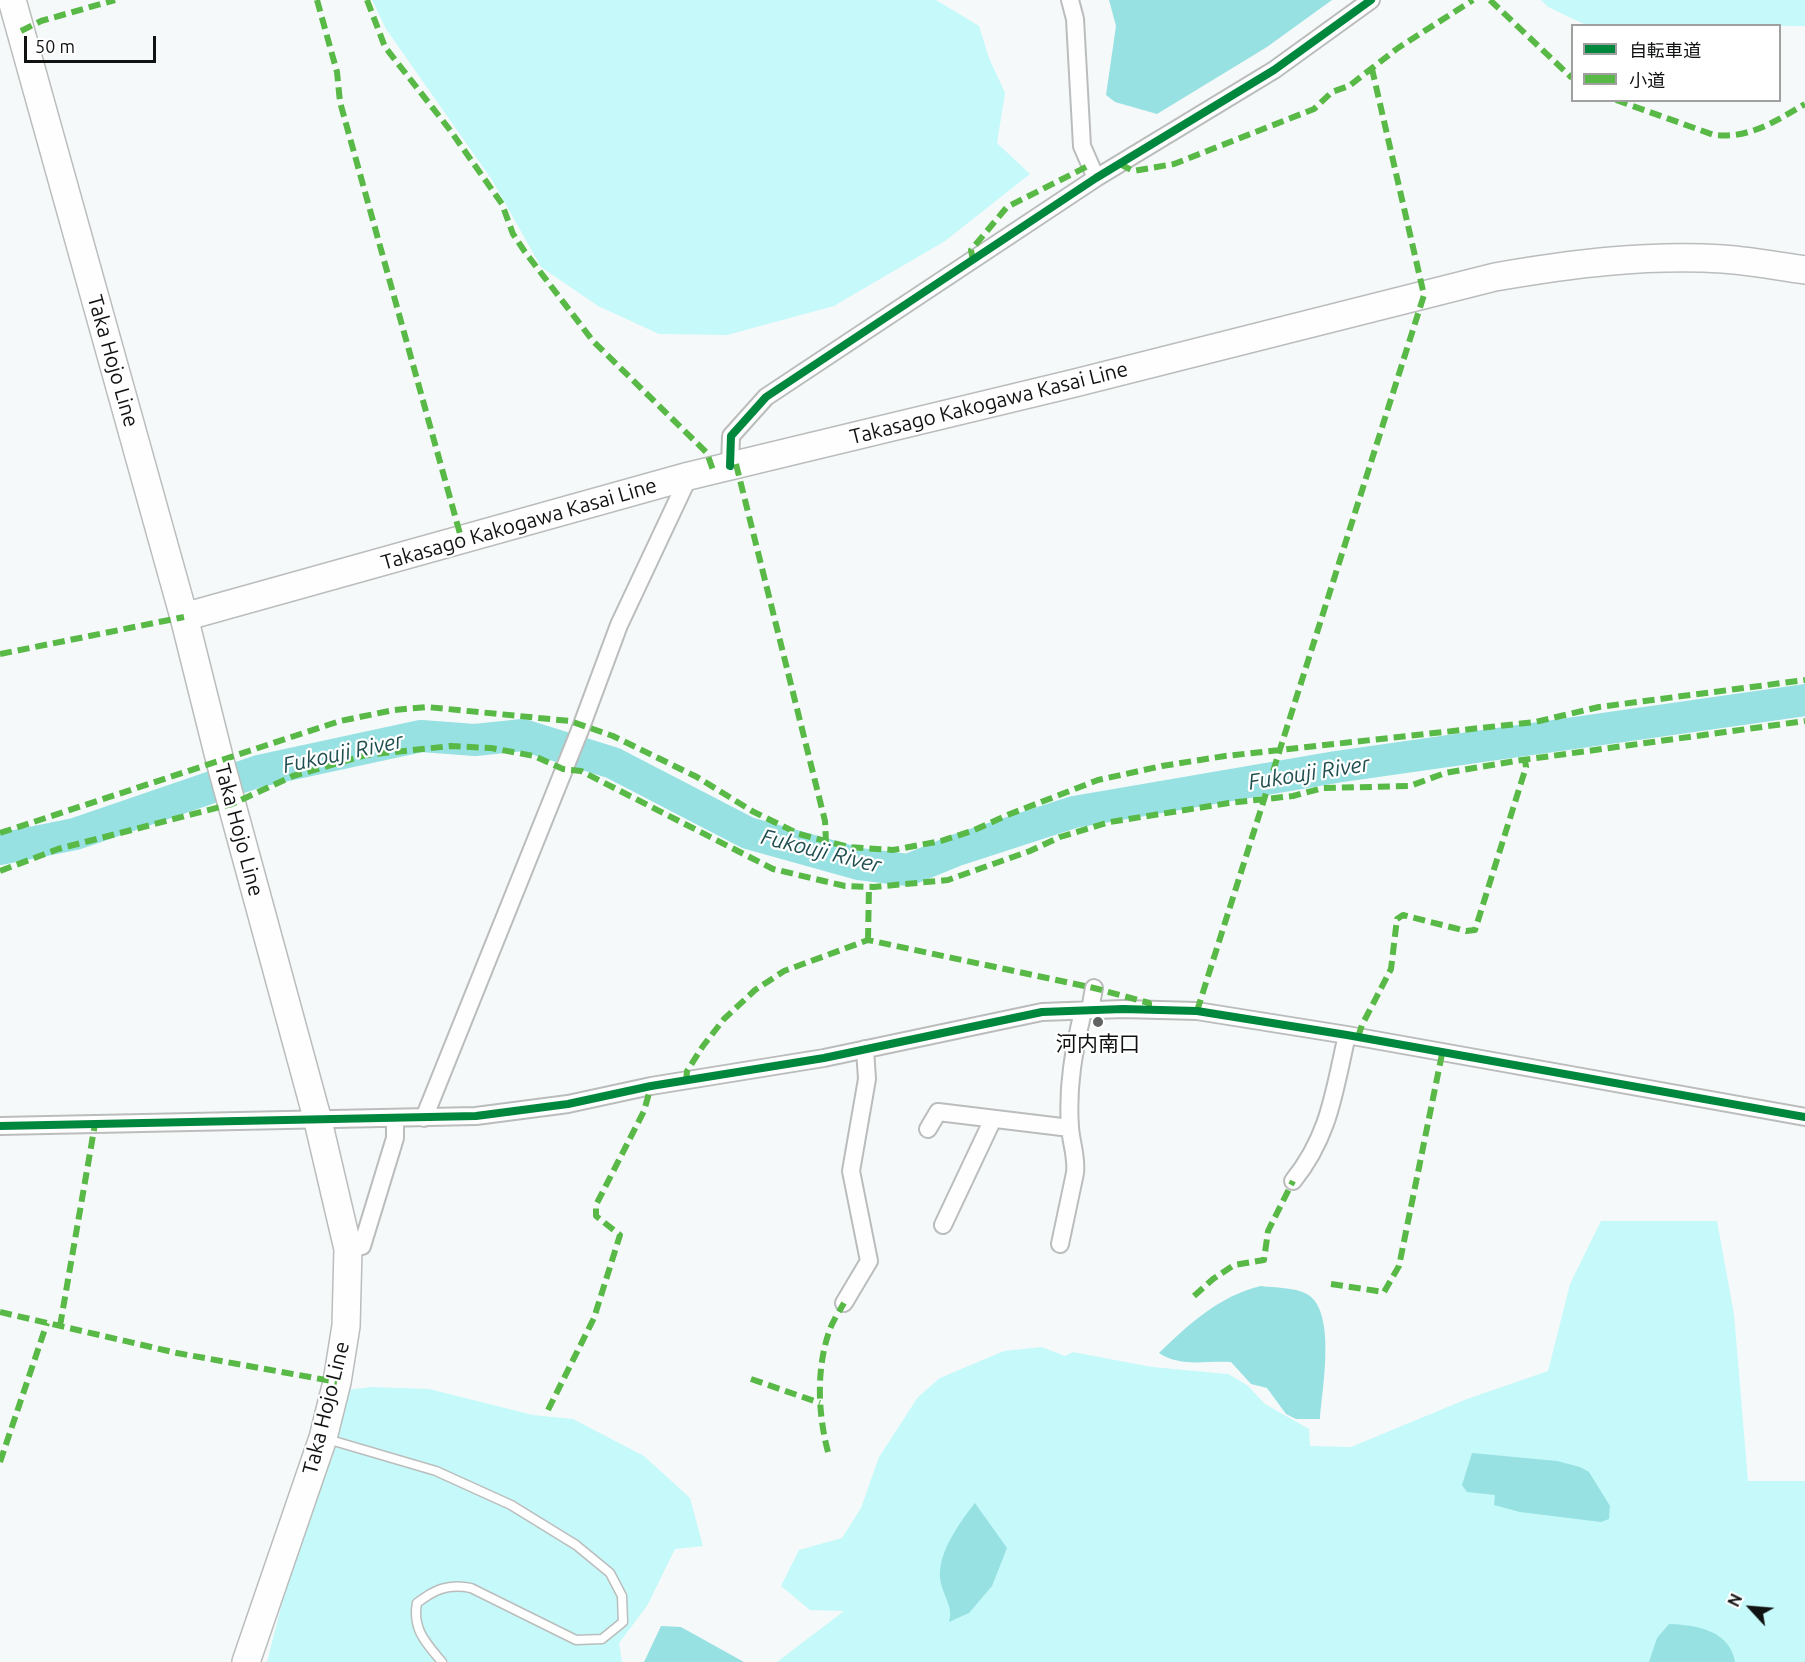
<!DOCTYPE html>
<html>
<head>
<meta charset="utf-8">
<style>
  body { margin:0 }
  #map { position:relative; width:1805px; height:1662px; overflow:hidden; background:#f6f9f9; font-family:Ubuntu,"Noto Sans JP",sans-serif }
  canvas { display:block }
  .legend { position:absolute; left:1571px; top:24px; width:210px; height:78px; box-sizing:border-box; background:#fff; border:2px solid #a0a0a0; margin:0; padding:8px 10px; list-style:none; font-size:18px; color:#111212 }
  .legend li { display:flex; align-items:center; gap:12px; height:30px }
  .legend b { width:30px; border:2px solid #a0a0a0 }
  .north { position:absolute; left:1721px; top:1578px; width:60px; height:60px; -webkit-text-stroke:4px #fff; paint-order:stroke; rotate:296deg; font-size:16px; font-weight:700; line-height:24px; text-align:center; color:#111212 }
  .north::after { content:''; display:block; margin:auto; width:21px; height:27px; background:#111212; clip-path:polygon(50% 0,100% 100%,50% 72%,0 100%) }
  .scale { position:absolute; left:24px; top:36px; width:132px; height:27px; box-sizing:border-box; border:3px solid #111212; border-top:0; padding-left:8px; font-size:18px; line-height:21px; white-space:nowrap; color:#111212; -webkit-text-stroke:4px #fff; paint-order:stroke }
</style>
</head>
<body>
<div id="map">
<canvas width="1805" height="1662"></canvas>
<ul class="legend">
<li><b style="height:8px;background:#00873e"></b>自転車道</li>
<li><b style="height:8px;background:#58b947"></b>小道</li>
</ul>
<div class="north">N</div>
<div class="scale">50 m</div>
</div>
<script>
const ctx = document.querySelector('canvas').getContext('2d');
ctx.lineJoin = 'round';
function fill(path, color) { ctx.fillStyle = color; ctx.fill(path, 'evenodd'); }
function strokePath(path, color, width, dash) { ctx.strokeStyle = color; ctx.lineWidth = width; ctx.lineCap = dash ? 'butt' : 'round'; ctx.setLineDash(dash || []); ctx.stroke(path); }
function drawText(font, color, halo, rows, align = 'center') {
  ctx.font = font + ' Ubuntu,"Noto Sans JP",sans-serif'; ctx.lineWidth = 4.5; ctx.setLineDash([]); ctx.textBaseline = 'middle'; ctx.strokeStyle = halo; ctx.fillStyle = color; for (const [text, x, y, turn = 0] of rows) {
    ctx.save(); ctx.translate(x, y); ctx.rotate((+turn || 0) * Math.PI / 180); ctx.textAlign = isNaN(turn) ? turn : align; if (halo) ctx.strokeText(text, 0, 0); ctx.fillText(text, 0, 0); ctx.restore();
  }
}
const green = new Path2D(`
  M372,0H936L979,26L989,58L1005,93L997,143L1030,174L945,241L834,306L727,335L659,334L598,306L541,267L492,180L386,29Z
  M1541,0H1805V26L1586,25L1548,7Z
  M1601,1221H1717L1734,1314L1748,1481H1805V1662H777L844,1611L810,1610L781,1586L799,1550L842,1538L861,1508L879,1457L918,1397L940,1378L1004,1351L1042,1347L1065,1356L1073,1352L1152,1367L1228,1374L1247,1385L1265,1404L1309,1429L1310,1446L1351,1447L1467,1399L1548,1371L1570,1284Z
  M372,1387L429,1389L533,1415L573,1419L644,1456L690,1498L703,1546L675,1549L647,1606L619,1643L622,1662H267L310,1493L332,1459L346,1390Z`);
const water = new Path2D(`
  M1109,0H1332L1267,47L1157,114L1115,102L1106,95L1116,26Z
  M1261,1286C1275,1288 1294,1287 1307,1294C1337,1311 1322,1389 1320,1419H1296L1286,1414L1267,1388L1251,1384L1231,1362C1206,1360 1182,1368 1159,1353C1189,1324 1219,1296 1261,1286Z
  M1472,1453L1557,1461L1580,1467L1589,1472L1610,1506L1609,1519L1601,1522L1520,1512L1494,1505L1495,1495L1467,1492L1462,1485Z
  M975,1503L1007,1548L992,1586L969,1613L949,1622C954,1606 942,1595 940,1578C938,1552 960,1522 975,1503Z
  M1669,1624C1696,1625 1730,1630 1735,1662H1649L1657,1638Z
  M661,1626L681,1627L744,1662H644Z`);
const river = new Path2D(`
  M0,849L75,834L259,771L421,736L475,740L523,735L613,763L748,833L859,864L908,870L957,850L1074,812L1336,767L1805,700`);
const lane = new Path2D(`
  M327,1439L436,1471L511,1505L576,1545L610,1573L622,1596L623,1622L602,1639L576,1640L471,1588C448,1583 434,1590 417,1603C412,1629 426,1643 442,1662`);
const street = new Path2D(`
  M1070,0L1075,19L1082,146L1096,178
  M730,466L731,436L766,397L1096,178L1274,70L1371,0
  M1090,1010L1094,988
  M424,1118L580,730L619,625L689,476
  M0,1126L476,1116L568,1104L651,1086L824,1058L1042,1012L1123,1009L1197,1011L1347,1035L1805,1117
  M928,1129L938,1112L1070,1128
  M1293,1181C1330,1135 1334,1091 1347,1035
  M943,1225L993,1119
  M1060,1244L1075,1173C1077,1157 1071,1143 1070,1127C1067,1086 1074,1050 1083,1011
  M348,1249L362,1246L395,1138V1119
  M844,1303L869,1261L851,1171L867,1079L865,1049`);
const primary = new Path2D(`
  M12,0L184,617L220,761L318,1121L348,1249L346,1326L337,1382L323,1438L246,1662
  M184,617L689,476L1075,383L1495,277C1570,264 1647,254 1723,259C1750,261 1778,266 1805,270`);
const quiet = new Path2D(`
  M317,0L337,72L340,102L462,541
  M367,0L385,47L450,130L502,204L513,234L525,252L593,341L707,453L713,470
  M1490,0L1572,78
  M21,31L41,21L115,0
  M1616,100L1714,135C1749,139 1776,121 1805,104
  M1120,164L1133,171L1174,164L1314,109L1332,92L1349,86L1398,48L1473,0
  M973,261L971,250L1007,207L1090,165
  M736,464L825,821L826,842
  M0,654L184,617
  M0,833L340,721L394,710L427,707L570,721L613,736L697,777L752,811L799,834L849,847L893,850L941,841L972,831L1010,814L1098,780L1162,766L1225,756L1535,722L1599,707L1805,680
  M0,871L58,849L232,804L293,776L366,755L451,746L491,748L534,756L563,769L581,771L773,869L845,886L874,887L948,880L1030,851L1060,837L1110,822L1229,803L1293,796L1323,788L1410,786L1445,773L1515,761L1805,721
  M868,940L869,887
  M1197,1011L1424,295L1372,69
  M1358,1037L1362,1025L1391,969L1397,919L1403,915L1466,931L1475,930L1526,767L1525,760
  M686,1081L687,1071L703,1046L724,1019L755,990L784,971L868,940L1094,988L1149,1003V1009
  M1331,1284L1384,1292L1399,1266L1442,1054
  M1194,1296L1213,1279L1234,1265L1264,1260L1268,1231L1293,1181
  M0,1312L177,1353L337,1382
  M60,1326L95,1124
  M751,1379L820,1403
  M548,1410L594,1318L620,1235L596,1216V1205L644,1111L651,1086
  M828,1452C818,1414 816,1370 829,1332C832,1322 839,1312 844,1303
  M0,1462L47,1323`);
const cycleway = new Path2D(`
  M730,466L731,436L766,397L1096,178L1274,70L1371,0
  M0,1126L476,1116L568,1104L651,1086L824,1058L1042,1012L1123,1009L1197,1011L1347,1035L1805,1117`);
const markers = [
  [1098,1022,6,"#616363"]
];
const streetNames = [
  ["Taka Hojo Line",113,361,74],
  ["Takasago Kakogawa Kasai Line",989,403,-14],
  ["Takasago Kakogawa Kasai Line",519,524,-16],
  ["Taka Hojo Line",239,830,75],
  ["Taka Hojo Line",326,1408,-76]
];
const poiNames = [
  ["河内南口",1098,1044]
];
const waterNames = [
  ["Fukouji River",343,753,-12],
  ["Fukouji River",1309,773,-9],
  ["Fukouji River",821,851,14]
];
fill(green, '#c6f9fa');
fill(water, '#98e1e3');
strokePath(river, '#98e1e3', 32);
strokePath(lane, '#bbbdbd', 11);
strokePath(street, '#bbbdbd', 20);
strokePath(primary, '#bbbdbd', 30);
strokePath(lane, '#fefefe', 8);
strokePath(street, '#fefefe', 16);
strokePath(primary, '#fefefe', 27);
strokePath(quiet, '#58b947', 6, [12, 6]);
strokePath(cycleway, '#00873e', 8);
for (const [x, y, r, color] of markers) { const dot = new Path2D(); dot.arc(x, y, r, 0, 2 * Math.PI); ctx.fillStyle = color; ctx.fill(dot); strokePath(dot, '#fff', 2); }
drawText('21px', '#111212', '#fff', streetNames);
drawText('21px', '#111212', '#fff', poiNames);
drawText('italic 22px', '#214f50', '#fff', waterNames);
</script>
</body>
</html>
